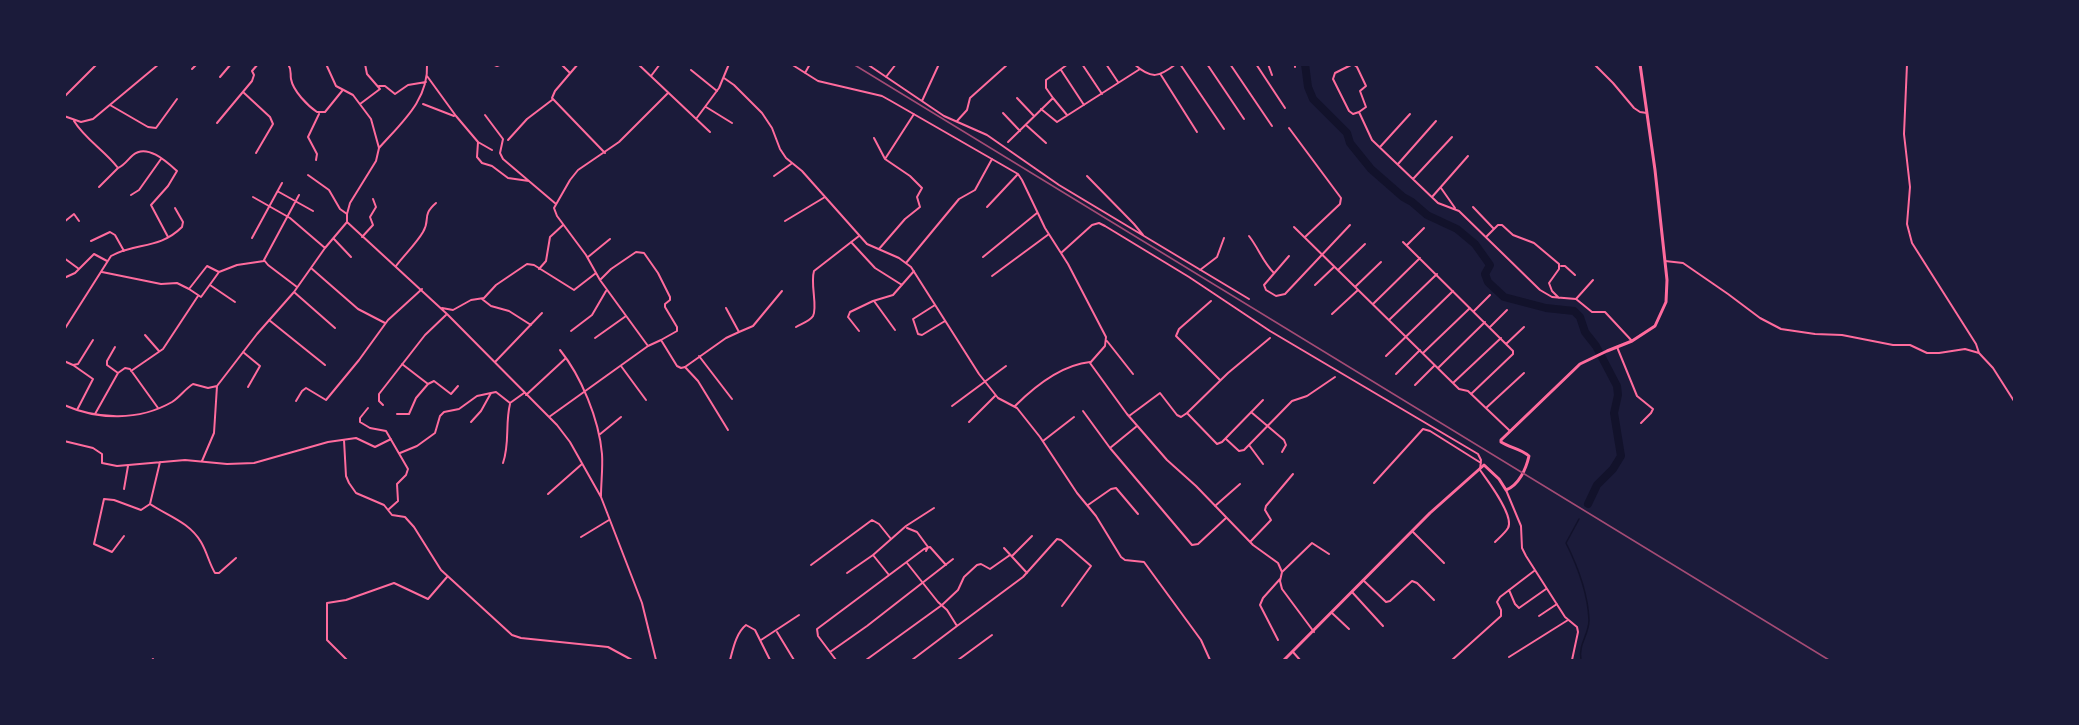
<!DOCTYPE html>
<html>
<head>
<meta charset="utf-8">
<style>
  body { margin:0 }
  #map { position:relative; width:2079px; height:725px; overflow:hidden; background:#1b1b3a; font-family:Helvetica,sans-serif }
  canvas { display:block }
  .frame { position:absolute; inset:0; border:66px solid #1b1b3a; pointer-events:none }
</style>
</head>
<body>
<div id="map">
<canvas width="2079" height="725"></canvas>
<div class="frame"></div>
</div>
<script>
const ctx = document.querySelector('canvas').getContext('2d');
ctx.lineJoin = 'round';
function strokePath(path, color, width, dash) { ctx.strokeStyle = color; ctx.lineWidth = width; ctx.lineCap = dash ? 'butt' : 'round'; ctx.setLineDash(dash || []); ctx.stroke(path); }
const stream = new Path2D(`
  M1579,519L1566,543C1577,565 1588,595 1589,620C1589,635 1578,644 1581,660`);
const river = new Path2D(`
  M1305,64L1308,87L1313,99L1347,133L1350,143L1371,169L1403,197L1412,202L1427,215L1457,229L1475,244L1490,265L1485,274L1488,282L1504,297L1546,308L1574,311L1580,317L1585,332L1596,346L1617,386L1618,395L1614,413L1621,456L1613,469L1597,485L1588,504`);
const minor = new Path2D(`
  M288,64C292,70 290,73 291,79C293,91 308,106 317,112H325L342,91
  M326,64L336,86L353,95L371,119L379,148L376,161L350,203L347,214V222
  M492,64L497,66L502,64
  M561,64L570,73
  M578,64L555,91L552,98L605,153
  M638,64L710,132
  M791,64L818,81L882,96L891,101L1018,174L1022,180L1045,228L1068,264L1106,337L1105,346L1090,363L1127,414L1167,460L1196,486L1253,545L1278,563L1282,572L1280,581L1282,589L1314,632
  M867,64L944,116L987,135L1059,185L1249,299
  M1037,64L1038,65
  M1082,64L1102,94
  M1106,64L1118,82
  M1134,64C1152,80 1159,77 1176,64
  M1180,64L1224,129
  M1207,64L1244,119
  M1230,64L1272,126
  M1256,64L1285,108
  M1268,64L1272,75
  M1295,64V67
  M1353,64L1335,73L1333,79L1349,111L1353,114L1359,112L1372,140L1438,203L1459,211L1540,290L1552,297L1576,299L1592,312H1605L1632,341
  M1353,64L1357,67L1366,86L1360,91L1366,107L1359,112
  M1594,64L1613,83L1634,108L1640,112L1647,113
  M1907,64L1904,134L1910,187L1907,224L1912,243L1976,344L1979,353L1993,368L2014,401
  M192,69L197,64
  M691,70L717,91
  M1061,70L1084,105
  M805,73L810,64
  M1161,75L1197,132
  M427,76L456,116L478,142L477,157L482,163L492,166L508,178L529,181
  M651,76L660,64
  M220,77L231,64
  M886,77L896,64
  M724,78L734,85L762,113L772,128L780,149L786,158L802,171L867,244L899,258L911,267L979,374L998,398L1017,408L1040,437L1077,493L1096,516L1121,557L1125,560L1144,562L1201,640L1210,660
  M379,86H385L395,94L408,85L426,82
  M243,92L270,117L273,124L256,153
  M64,97L97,64
  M1017,98L1034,116
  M1053,98L1067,115
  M922,101L939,64
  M360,104L380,89L367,74L365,64
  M423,104L454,116
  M110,105L148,127L156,128L177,99
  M706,107L732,123
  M1041,109L1057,122L1140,69
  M1003,113L1020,131
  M485,115L503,139L500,153L503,159L556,204
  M64,116L81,122L93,119L159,64
  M696,119L719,88L729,64
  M74,121C85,139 105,151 118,168L99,187
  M957,121L967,110L970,98L1008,64
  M217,123L252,81L254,75L252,71L258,64
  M1026,125L1046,143
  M1289,128L1341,198L1340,204L1305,237
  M874,138L885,159L910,176L922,188L917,197L920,207L905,219L879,249
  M508,140L527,119L552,100
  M478,142L492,150
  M1008,142L1053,98L1046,88V80L1068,64
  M1380,147L1410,114
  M379,148C401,123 429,100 427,64
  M885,159L914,114
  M316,160L317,154L308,137L319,114
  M1398,164L1436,121
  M118,168C125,165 128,159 133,155C147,143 167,162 177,171L168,186L151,205L168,237
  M308,175L329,190L340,209L347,214
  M774,176L791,164
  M1087,176L1134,224L1143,235
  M1413,179L1452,137
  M1441,188L1455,208
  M279,192L313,211
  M131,195L139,190L161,159
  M253,197L290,218L325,248
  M1432,197L1468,156
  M987,207L1018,174
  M1473,207L1494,229
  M785,221L825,197
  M64,222L74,214L79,221
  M1294,227L1459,389L1468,391L1510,431
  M1249,236C1259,249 1263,262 1274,273
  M362,237L373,225L370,217L376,207L373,199
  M1486,237L1498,225H1502L1513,235L1534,243L1559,264V269L1549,283L1552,291L1559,298
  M252,238L282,183
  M334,239L351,257
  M91,241L110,232L115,235L124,251
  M851,242L875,268L902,285
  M1403,242L1513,351V354L1471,394
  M1407,245L1424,228
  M1061,253L1092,225L1099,223L1105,226L1189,277L1270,331L1478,454L1481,460L1480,470C1487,480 1515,516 1508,528C1505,533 1499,538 1495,542
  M1289,256L1264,285L1266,290L1276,296L1285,294L1350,225
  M588,257L610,239
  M983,257L1037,213
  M64,258L79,269
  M1665,261L1683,263L1728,294L1760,318L1781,329L1815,334L1842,335L1893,345H1910L1927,353H1939L1965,349L1979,353
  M906,263L959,199L975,190L992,159
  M396,266C404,255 416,244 423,232C431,219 421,216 436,203
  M1561,266H1565L1575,275
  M311,268L358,309L385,323
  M539,269L546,261L550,237L563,225
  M1200,270L1217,257L1224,238
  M1338,270L1365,244
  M102,272L161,284L177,283L189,289L207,266L219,272L237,265L264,261
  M992,276L1049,234
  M64,278L75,273L94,254L107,261
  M600,280L611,269L636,252L644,253L658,273L670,297V300L665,304V307L677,327V331L661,340
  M210,285L235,302
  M1315,285L1334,267
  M297,287L268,265L264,260L299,195
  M1355,287L1381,262
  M189,289L201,297L219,272
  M294,292L335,328
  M482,299L491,306L509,311L531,325
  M1576,299L1593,280
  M874,301L895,330
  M1211,301L1179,329L1176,336L1220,380
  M1373,304L1420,258
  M935,305L913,319L918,334L922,335L945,321
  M442,308L453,310L471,300L484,298L496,285L527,264L534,265L574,290L596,273
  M1474,311L1490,295
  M1332,314L1358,290
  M269,320L325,365
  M1389,320L1437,274
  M796,327C801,324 810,321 813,316C818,307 810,284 814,271L859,236
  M1490,327L1507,310
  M64,330L111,256C135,242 159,250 182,227L183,222L175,208
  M571,331L592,315L606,291
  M859,331L848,317L850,312L873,301L893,295L914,271
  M739,332L753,326L782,291
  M145,335L159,351
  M595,338L626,316
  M1107,341L1133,374
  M1506,344L1524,327
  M648,346L661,340L677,366L681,368L685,367L726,338L739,332L726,308
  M115,347L107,361V365L118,373L125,368L130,369L158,408
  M1617,347L1637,396L1653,409L1651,413L1641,423
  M560,350C581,376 599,419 602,454C603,468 601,482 601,496
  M243,352L260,366L248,387
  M1423,353L1470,308
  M699,356L732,399
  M1386,356L1453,291
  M64,361L73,365L78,364L93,340
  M495,362L542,313
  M402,364L428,384L434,381L451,394L458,386
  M73,365L93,379L77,410
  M621,366L646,400
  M685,367L698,381L728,430
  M1438,368L1485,322
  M131,371L163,349L198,296
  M1396,374L1420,350
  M1453,383L1501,338
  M1415,385L1434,366
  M526,395L566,358
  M296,401L302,391L306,388L326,400L359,360L388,320L422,289
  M64,405C98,420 139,421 172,402C180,397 185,389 193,384L208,388L217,386L257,334L294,292L325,248L347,222L447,314L557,425L570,442L601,497L642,603L656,660
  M383,405L379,401V394L425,335L447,314
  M952,406L1006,366
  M1015,406C1034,387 1062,365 1090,362
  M368,408L360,418V422L370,428L386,431L408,469L406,475L397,484L398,501L389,509
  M1486,408L1524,373
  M1083,411L1110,448L1137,426
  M1251,412L1284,440L1286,445L1282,452
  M1187,413L1228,373L1270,338
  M95,414L118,373
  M397,414H409L416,398L428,384
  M1129,416L1160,393L1177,415L1181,417L1187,413L1217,444L1222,442L1263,400
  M549,417L648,346L600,280L586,255L557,216L554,208L570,180L578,170L619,142L668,93
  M471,422L481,411L491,393L496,392L510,403L524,393
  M969,422L995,396
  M599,435L621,417
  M1226,439L1239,451L1244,450L1292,401L1307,396L1335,377
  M344,440L346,476L349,483L356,493L384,505L392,515L405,517L414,527L441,570L512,635L521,638L608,647L632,660
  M64,441L93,448L102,454V463L117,466L185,460L227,464L254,463L328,442L356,438L375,447L391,439
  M1043,441L1074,417
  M1249,445L1263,464
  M1110,448L1192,545L1198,544L1226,518
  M400,453L417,446L435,433L440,416L444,412L459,409L477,396L491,393
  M202,461L214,433L217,386
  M160,462L150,504C168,516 189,522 201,542C207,552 209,563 215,573H219L236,558
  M503,463C510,443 505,424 510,404
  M1374,483L1423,429L1430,431L1481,463
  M124,489L128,466
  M1506,490L1521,526L1522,548L1526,556L1565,617L1577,627L1578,632L1572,660
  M548,494L582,464
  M1088,505L1111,489L1116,488L1138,514
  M1215,506L1240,484
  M907,528L917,532L928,547L926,551
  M1412,531L1444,563
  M124,536L112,552L94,544L104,499L114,500L141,510L150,504
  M581,537L609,520
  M1250,542L1271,520L1265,510L1266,506L1293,474
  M1004,548L1027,573
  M1012,556L1032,536
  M907,563L938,602L947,610L957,626L912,660
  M811,565L872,520L879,524L891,539
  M1282,572L1312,543L1329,554
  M847,573L873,555
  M889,575L873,555L906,526L934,508
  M1363,580L1386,602L1390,601L1412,581L1417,583L1434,600
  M1509,590L1515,604L1519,608L1546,589
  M1352,592L1383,626
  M1332,613L1349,629
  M1539,616L1557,604
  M957,626L1023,577L1057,539L1061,540L1091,566L1062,606
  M777,632L794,660
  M761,640L799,615
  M1278,640L1260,605L1263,598L1280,579
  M830,652L867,626L953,559
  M1293,652L1300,660
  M1509,657L1568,620
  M152,660L153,659
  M347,660L327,640V603L346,600L394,583L428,599L447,577
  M730,660C733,649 736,633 746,625L755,630L770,660
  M836,660L818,636L817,629L924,549L930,547L946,565
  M866,660L942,605L958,590L964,577L977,565L981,564L990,569L1010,555
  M958,660L992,635
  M1452,660L1501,616V610L1497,602L1500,597L1534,571`);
const tertiary = new Path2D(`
  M1284,660L1430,513L1484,465L1499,479L1506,490C1519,485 1526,469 1529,456C1520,448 1510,448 1501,442V440L1580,364L1607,351L1632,341L1655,326L1666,302L1667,280L1655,170L1640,64`);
const rail = new Path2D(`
  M853,64L1829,660`);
strokePath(stream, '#12122b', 1.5);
strokePath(river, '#12122b', 8);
strokePath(minor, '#ff6b9d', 2);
strokePath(tertiary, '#ff6b9d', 3);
strokePath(rail, '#a44b75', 1.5);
</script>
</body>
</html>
